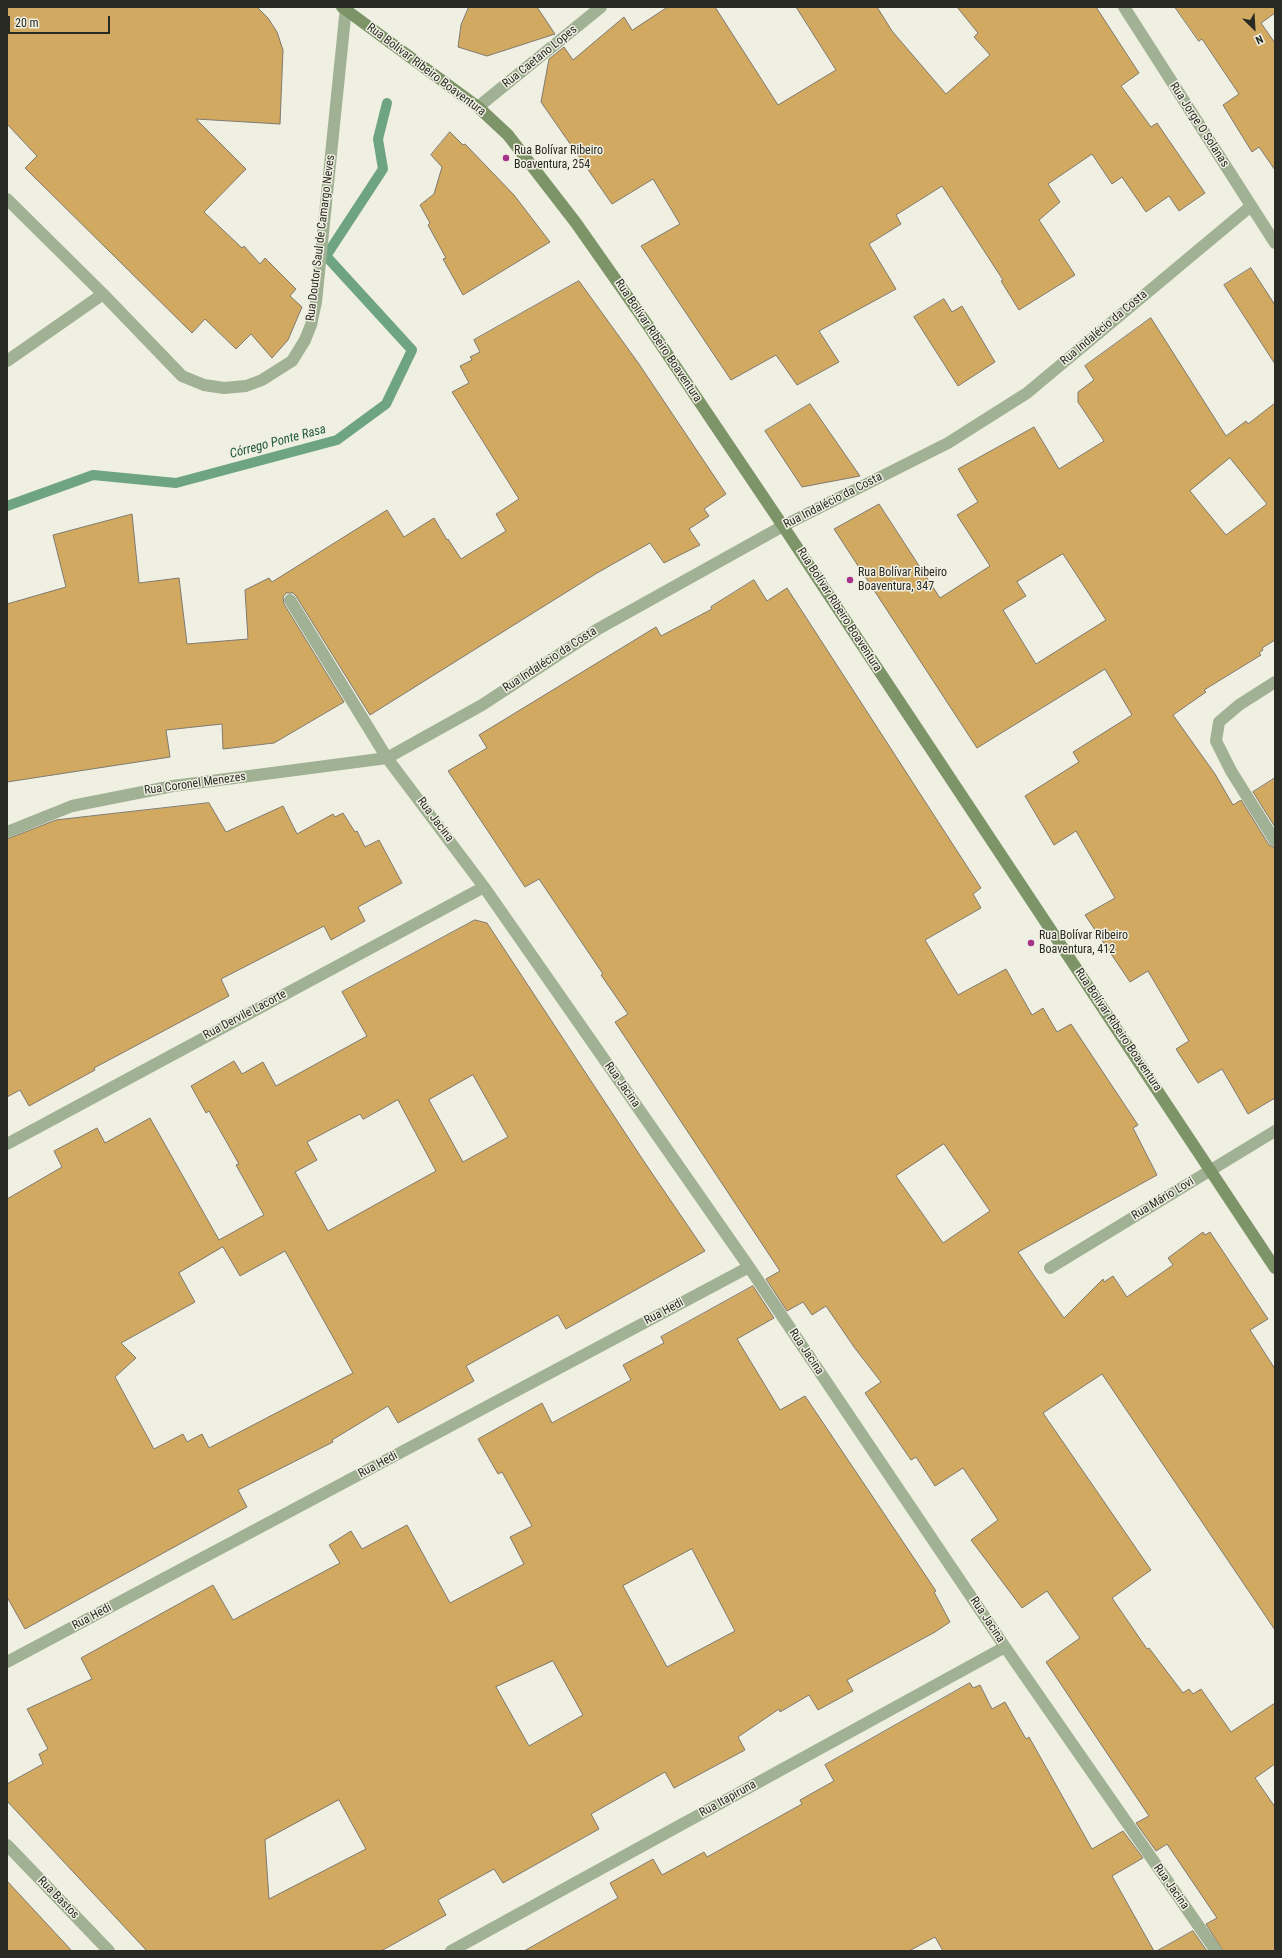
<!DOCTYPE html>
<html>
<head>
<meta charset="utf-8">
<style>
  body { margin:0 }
  #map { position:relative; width:1282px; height:1958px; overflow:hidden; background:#efefe2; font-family:"Roboto Condensed",sans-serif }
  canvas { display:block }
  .frame { position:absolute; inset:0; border:8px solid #2a2a25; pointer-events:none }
  .north { position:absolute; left:1234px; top:8px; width:40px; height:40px; -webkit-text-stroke:3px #efefe2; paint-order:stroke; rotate:155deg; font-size:11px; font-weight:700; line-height:16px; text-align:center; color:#2a2a25 }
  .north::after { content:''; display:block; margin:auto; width:14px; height:18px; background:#2a2a25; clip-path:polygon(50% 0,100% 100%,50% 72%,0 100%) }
  .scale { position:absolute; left:8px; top:16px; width:102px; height:18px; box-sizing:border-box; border:2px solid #2a2a25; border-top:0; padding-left:5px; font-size:12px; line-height:14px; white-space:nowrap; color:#2a2a25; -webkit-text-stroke:3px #efefe2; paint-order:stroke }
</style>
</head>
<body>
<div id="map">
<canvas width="1282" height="1958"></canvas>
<div class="frame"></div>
<div class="north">N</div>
<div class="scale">20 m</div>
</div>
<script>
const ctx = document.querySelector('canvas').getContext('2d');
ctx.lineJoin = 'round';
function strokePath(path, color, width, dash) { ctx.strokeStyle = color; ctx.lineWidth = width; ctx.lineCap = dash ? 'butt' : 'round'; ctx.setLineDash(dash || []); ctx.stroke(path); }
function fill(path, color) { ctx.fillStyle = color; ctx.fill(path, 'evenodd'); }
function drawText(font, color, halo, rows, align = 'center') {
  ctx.font = font + ' "Roboto Condensed",sans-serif'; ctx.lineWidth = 3; ctx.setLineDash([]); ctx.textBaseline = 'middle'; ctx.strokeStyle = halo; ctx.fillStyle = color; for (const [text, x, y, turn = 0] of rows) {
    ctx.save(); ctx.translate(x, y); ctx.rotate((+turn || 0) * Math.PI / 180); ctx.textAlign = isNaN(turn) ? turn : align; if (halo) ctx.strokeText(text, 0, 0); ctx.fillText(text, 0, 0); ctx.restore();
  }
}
const stream = new Path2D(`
  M7,506L93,475L176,483L337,440L386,404L412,350L326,256L383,169L378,139L387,103`);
const building = new Path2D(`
  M7,7H257L268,18L277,32L283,50L280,124L196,119L246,169L204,212L242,248L244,246L260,264L265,258L296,289L290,296L302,307L288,340L272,358L251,334L236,349L205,319L192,333L25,168L37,156L7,124Z
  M469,7H537L555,34L487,56L458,47L461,25Z
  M668,7H715L778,105L836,70L796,7H877L892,31L946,94L990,55L974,37L978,33L957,7H1096L1139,73L1121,86L1151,127L1157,123L1205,193L1179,211L1169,196L1146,212L1122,177L1112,184L1092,154L1048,184L1060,202L1039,220L1075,275L1019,310L1001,281L1003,280L942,186L896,215L901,224L869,244L896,289L819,331L839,362L797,385L776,355L731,380L641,246L680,224L653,179L612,204L541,102L549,59L564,47L573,60L624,17L632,30Z
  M1175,7H1275V13L1261,23L1275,43V170L1259,147L1252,152L1223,105L1239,94L1202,39L1199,41Z
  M450,132L463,145L465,144L514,195L550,242L463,295L443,259L446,258L428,225L430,223L420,205L434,194L442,167L431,155Z
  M1251,268L1275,305V364L1224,285Z
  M579,281L639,364L726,494L704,509L709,516L689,529L700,545L664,563L650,543L597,573L370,715L296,596L293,593H286L283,597L284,604L344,702L274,743L223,749L222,724L166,730L170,757L7,782V604L66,587L53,535L132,514L139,583L179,578L187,644L248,639L245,590L269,578L272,582L387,510L404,537L434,518L447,540L448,539L461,559L506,531L496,514L519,499L452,392L469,383L460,366L472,360L470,357L480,352L474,340Z
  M944,299L952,312L962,306L995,362L958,386L914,317Z
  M1151,318L1226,436L1246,421L1248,424L1275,403V640L1262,648L1263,650L1259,653L1261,655L1204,690L1206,692L1173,715L1215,774L1233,805L1241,800L1269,845L1275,848V1098L1248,1114L1222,1069L1198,1083L1176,1049L1189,1041L1148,971L1130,982L1085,915L1115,898L1076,831L1054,845L1025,796L1079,762L1073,752L1132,715L1105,669L977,748L834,529L879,504L940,598L990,566L957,515L978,502L958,469L1034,427L1059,469L1104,441L1078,402V392L1094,380L1085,366ZM1230,458L1267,504L1226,535L1190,491ZM1063,554L1106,620L1036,664L1003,610L1026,596L1017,582Z
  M810,404L860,476L802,487L765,431Z
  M754,580L767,601L787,588L981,888L973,894L981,908L925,940L958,995L1006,969L1032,1015L1043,1008L1057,1032L1071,1024L1138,1125L1133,1128L1157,1175L1018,1252L1035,1277L1064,1318L1103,1279L1104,1282L1113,1276L1127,1297L1173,1265L1168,1258L1203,1232L1205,1235L1210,1232L1268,1319L1250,1330L1275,1369V1630L1102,1374L1043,1413L1151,1570L1112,1598L1147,1649L1149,1648L1183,1693L1189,1689L1193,1694L1201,1689L1231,1732L1275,1703V1764L1255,1778L1275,1807V1951H1223L1206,1924L1217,1918L1167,1844L1156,1851L1136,1823L1149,1816L1046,1662L1080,1638L1047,1591L1022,1608L971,1540L998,1520L963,1468L935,1486L916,1457L911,1460L865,1393L881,1382L854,1347L826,1306L812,1315L803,1302L787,1311L766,1279L780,1271L615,1022L628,1014L601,975L603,974L539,879L525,887L448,771L487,748L479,735L656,627L661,636L712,609L711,607ZM944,1144L990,1211L943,1243L896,1176Z
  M1275,778V827L1253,792Z
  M209,803L226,832L283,806L297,834L333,814L335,817L343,813L355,832L357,831L365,847L379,840L402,883L358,907L365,921L331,940L324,926L221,979L229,996L94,1068L95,1070L29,1106L20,1090L7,1097V839L56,820Z
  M475,920L487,923L643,1160L705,1251L566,1329L558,1315L466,1366L474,1381L398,1423L388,1406L332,1440L333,1442L238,1490L247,1507L25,1629L7,1597V1199L62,1167L54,1151L97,1128L105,1143L150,1118L219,1240L264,1215L236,1165L239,1164L209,1111L206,1113L191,1086L234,1061L242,1074L263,1062L276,1086L367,1036L342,992ZM473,1075L508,1137L463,1162L429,1100ZM398,1100L436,1171L328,1231L295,1172L317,1160L307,1142L360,1114L363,1119ZM223,1247L240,1276L285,1251L353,1373L209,1448L202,1434L187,1442L183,1434L154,1449L115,1377L136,1358L121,1343L195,1302L179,1273Z
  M753,1286L774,1318L737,1339L780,1410L805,1396L936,1591L934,1592L950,1622L935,1632L847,1680L853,1691L818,1710L809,1695L780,1712L779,1709L738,1737L745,1750L674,1788L665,1772L591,1814L599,1829L503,1883L494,1869L438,1900L446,1915L381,1951H147L7,1801V1784L43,1764L39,1754L48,1749L27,1709L92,1679L81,1658L213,1585L233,1620L340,1563L329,1545L351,1531L362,1549L407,1525L450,1603L524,1564L510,1537L532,1526L502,1472L498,1474L478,1439L542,1403L552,1423L631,1380L623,1365L664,1343L661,1337ZM692,1549L735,1631L667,1667L623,1586ZM553,1661L583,1715L529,1746L496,1687ZM339,1800L366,1849L269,1899L265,1840Z
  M970,1683L973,1688L980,1685L992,1709L1005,1702L1026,1739L1029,1737L1092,1849L1123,1831L1143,1858L1112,1876L1154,1951H943L935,1937L909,1951H524L618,1898L610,1883L653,1859L662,1875L704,1852L707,1857L802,1804L800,1800L834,1781L825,1765Z
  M7,1881L72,1951H7Z
  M1193,1931L1207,1951H1157Z`);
const service = new Path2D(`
  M290,600L387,758`);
const minor = new Path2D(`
  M1124,7L1275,243
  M478,107L601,7
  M7,199L103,294L182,376L204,385L224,388L246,386L262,380L292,361L305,340L311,325L316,302L346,7
  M7,361L103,294
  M1275,682L1239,705L1219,722L1216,741L1231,771L1275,841
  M387,758L484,887L749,1267L1005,1647L1216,1951
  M7,832L72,806L173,786L387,758L482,705L598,629L783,526L948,443L1027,393L1251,206
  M7,1144L484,887
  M1050,1268L1275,1131
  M7,1662L749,1267
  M7,1845L109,1951
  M451,1951L1005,1647`);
const secondary = new Path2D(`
  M342,7L478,107L508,135L576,223L649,327L783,526L1275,1268`);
const markers = [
  [506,158,4,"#a7328a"],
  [850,580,4,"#a7328a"],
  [1031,943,4,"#a7328a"]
];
const streetNames = [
  ["Rua Caetano Lopes",540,57,-39],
  ["Rua Bolívar Ribeiro Boaventura",426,70,37],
  ["Rua Jorge O Solanas",1199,125,57],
  ["Rua Doutor Saul de Camargo Neves",321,238,-83],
  ["Rua Indalécio da Costa",1104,328,-40],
  ["Rua Bolívar Ribeiro Boaventura",658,341,56],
  ["Rua Indalécio da Costa",833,501,-27],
  ["Rua Bolívar Ribeiro Boaventura",839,610,57],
  ["Rua Indalécio da Costa",550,660,-33],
  ["Rua Coronel Menezes",195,784,-8],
  ["Rua Jacina",435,820,53],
  ["Rua Dervile Lacorte",245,1015,-28],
  ["Rua Bolívar Ribeiro Boaventura",1118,1030,56],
  ["Rua Jacina",622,1085,55],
  ["Rua Mário Lovi",1163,1199,-31],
  ["Rua Hedi",664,1312,-28],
  ["Rua Jacina",806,1352,56],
  ["Rua Hedi",378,1465,-28],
  ["Rua Hedi",92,1617,-28],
  ["Rua Jacina",987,1620,56],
  ["Rua Itapiruna",728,1799,-29],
  ["Rua Jacina",1171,1887,55],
  ["Rua Bastos",58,1898,46]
];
const poiNames = [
  ["Rua Bolívar Ribeiro",514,151],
  ["Boaventura, 254",514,165],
  ["Rua Bolívar Ribeiro",858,573],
  ["Boaventura, 347",858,587],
  ["Rua Bolívar Ribeiro",1039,936],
  ["Boaventura, 412",1039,950]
];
const waterNames = [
  ["Córrego Ponte Rasa",278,442,-15]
];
strokePath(stream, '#6ea481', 10);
fill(building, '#d2a960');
strokePath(building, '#7f796f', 1);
strokePath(service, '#a1b193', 12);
strokePath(minor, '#a1b193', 12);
strokePath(secondary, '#7c9467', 12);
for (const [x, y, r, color] of markers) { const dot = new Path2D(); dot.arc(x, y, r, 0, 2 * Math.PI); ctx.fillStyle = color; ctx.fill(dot); strokePath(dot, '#efefe2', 1.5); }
drawText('12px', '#2a2a25', '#efefe2', streetNames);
drawText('12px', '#2a2a25', '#efefe2', poiNames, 'left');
drawText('italic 13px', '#205939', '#efefe2', waterNames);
</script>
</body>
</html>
